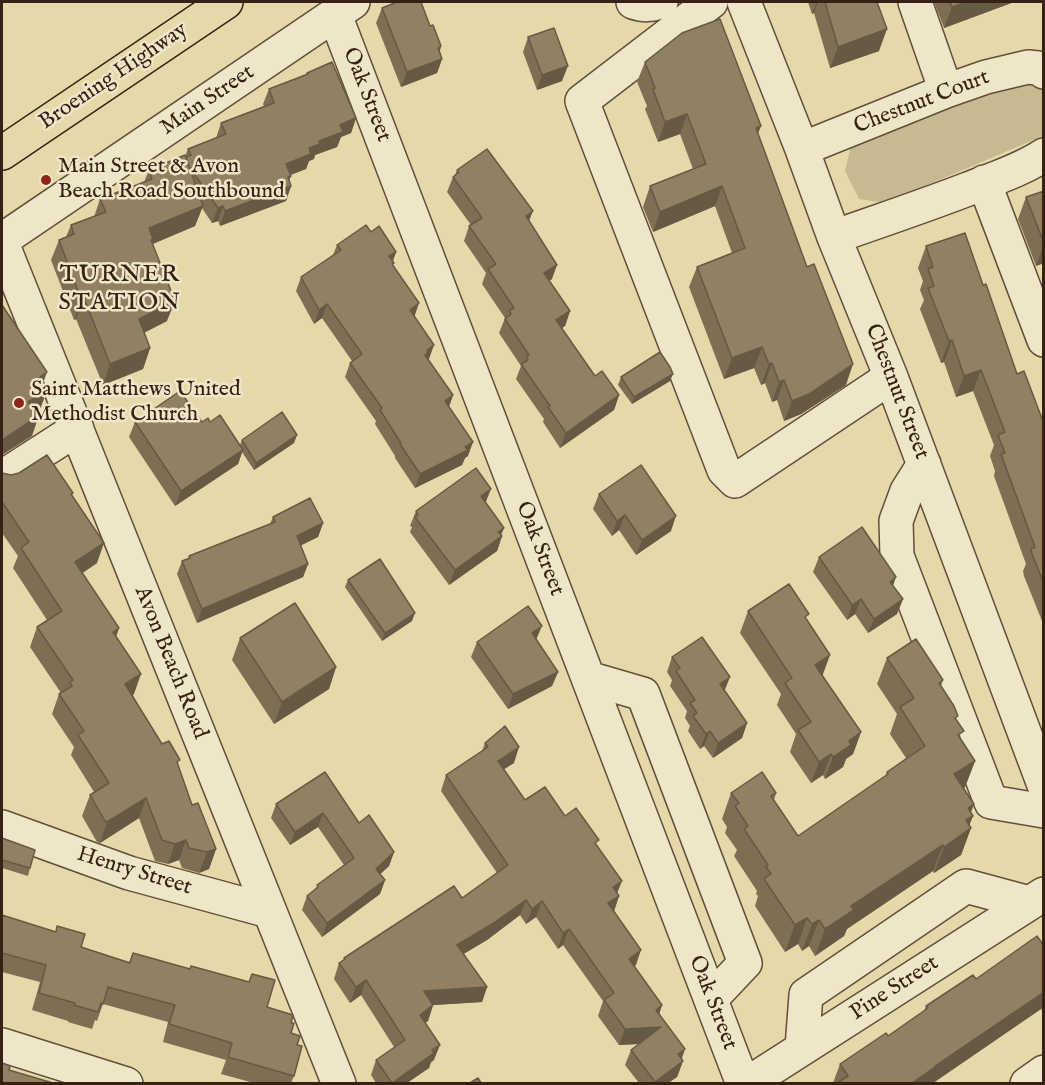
<!DOCTYPE html>
<html>
<head>
<meta charset="utf-8">
<style>
  body { margin:0 }
  #map { position:relative; width:1045px; height:1085px; overflow:hidden; background:#e5d9aa; font-family:"IM FELL English",serif }
  canvas { display:block }
  .frame { position:absolute; inset:0; border:3px solid #372014; pointer-events:none }
</style>
</head>
<body>
<div id="map">
<canvas width="1045" height="1085"></canvas>
<div class="frame"></div>
</div>
<script>
const ctx = document.querySelector('canvas').getContext('2d');
ctx.lineJoin = 'round';
function fill(path, color) { ctx.fillStyle = color; ctx.fill(path, 'evenodd'); }
function strokePath(path, color, width, dash) { ctx.strokeStyle = color; ctx.lineWidth = width; ctx.lineCap = dash ? 'butt' : 'round'; ctx.setLineDash(dash || []); ctx.stroke(path); }
function drawText(font, color, halo, rows, align = 'center') {
  ctx.font = font + ' "IM FELL English",serif'; ctx.lineWidth = 5; ctx.setLineDash([]); ctx.textBaseline = 'middle'; ctx.strokeStyle = halo; ctx.fillStyle = color; for (const [text, x, y, turn = 0] of rows) {
    ctx.save(); ctx.translate(x, y); ctx.rotate((+turn || 0) * Math.PI / 180); ctx.textAlign = isNaN(turn) ? turn : align; if (halo) ctx.strokeText(text, 0, 0); ctx.fillText(text, 0, 0); ctx.restore();
  }
}
const green = new Path2D(`
  M1043,80V136L885,203L859,199L845,171L852,141L1001,83Z`);
const minor = new Path2D(`
  M633,2C644,6 651,5 661,2
  M711,2L582,101L724,470L735,481L891,377
  M744,2L802,149L834,237L891,377L1044,785
  M915,2L946,91
  M335,15L743,1084
  M802,149L946,91L986,77L1028,67L1038,68L1044,72
  M984,182L1044,340
  M834,237C879,221 924,206 968,189C993,179 1021,170 1044,155
  M2,240L353,2
  M2,243L339,1084
  M924,464L907,491L896,521L897,556L991,802L1044,811
  M2,477L77,429
  M588,678L643,694L745,963L711,999
  M2,827L129,873L269,911
  M2,1045L126,1084
  M802,1048L806,995L966,886L1029,903
  M747,1084L1044,894
  M1027,1084L1044,1072`);
const major = new Path2D(`
  M2,153L226,2`);
const wall = new Path2D(`
  M808,2H877L879,51L830,68L814,13L812,14Z
  M934,2H1014L944,28Z
  M382,8L430,26L441,46L440,51L442,59L437,73L401,87L376,23Z
  M528,37L562,81L537,90L523,52Z
  M645,62L758,134L846,385L801,414L784,421L777,400L772,402L765,383L761,385L754,368L724,379L689,287L697,267L732,253L715,206L653,232L643,207L650,186L693,169L680,134L658,142L645,109L647,106L637,82Z
  M307,73L356,118L351,133L341,137L337,147L315,155L314,159L309,161L306,169L290,175L289,180L291,186L286,201L220,226L218,221L212,223L202,208L195,226L153,244L167,321L144,333L150,348L143,369L103,385L76,319L74,320L51,260L59,240L66,237L71,225L94,217L100,199L144,182L149,170L185,156L188,149L216,138L221,123L264,106L263,104L269,89L306,75Z
  M457,170L529,221L552,279L549,281L570,311L565,326L562,328L595,376L619,395L614,410L560,448L543,422L544,419L516,379L521,366L499,333L505,318L482,284L486,273L464,241L469,226L471,225L447,192L453,177L455,175Z
  M1044,191V263L1036,266L1018,219L1026,197Z
  M371,232L396,252L393,261V266L415,317L429,360L453,395L449,407L468,456L465,458L462,465L415,488L395,458V456L375,424L376,421L345,377L350,363L352,361L322,318L314,324L296,291L301,277L333,255L337,245Z
  M926,246L983,285L1017,374L1044,424V626L1024,576L1023,571L1026,564L994,476L995,471L990,456L994,445L973,391L956,397L944,362L941,363L920,309L924,300L920,290L923,281L918,268Z
  M621,377L670,381L632,404L618,385Z
  M135,422H210L240,445L242,440L294,443L254,470L242,452L238,464L175,506L129,437Z
  M2,473L72,496L97,563L82,573L119,628L116,637L134,694L132,695L162,744L178,765L192,805L216,849L209,869L199,873L182,868L179,860L168,864L155,861L139,818L100,843L97,842L82,816L90,795L94,792L71,755L74,747L52,714L59,694L61,693L30,647L37,627L47,620L13,568L18,556L2,533Z
  M599,494L671,531L636,555L619,530L612,536L593,509Z
  M485,503L504,528L501,535L502,536L497,551L449,585L410,532L412,527L410,526L416,511Z
  M273,517L323,523L318,537L300,545L308,564L303,577L197,623L177,574L182,561L188,559L189,556L270,524Z
  M819,557L893,586L903,599L897,614L868,633L855,614L847,620L813,572Z
  M348,580L412,621L382,641L345,587Z
  M748,611L807,620L823,676L861,732L853,754L846,759L843,767L825,779L823,775L811,783L790,752L796,734L777,705L781,694L740,633Z
  M240,638L336,667L329,689L274,724L232,660Z
  M536,640L558,672L552,686L508,709L471,657L477,642Z
  M672,657L725,690L747,723L742,738L713,758L704,746L700,749L688,731L690,726L685,718L687,711L670,686L672,680L667,672Z
  M887,658L943,680L941,686L957,720L961,739L975,761L965,787L964,788L971,813L973,816L969,825L971,828L961,855L934,873L933,871L847,929L844,936L815,956L809,946L802,951L798,944L785,952L755,906L758,896L756,894L757,891L734,856L737,850L725,833L727,827L722,819L731,793H776L774,800L798,836L885,777L887,772L906,758L890,734L897,714L877,684Z
  M485,743L514,763L503,769L525,800L565,816L597,846L619,896L614,911L636,965L634,966L662,1005L659,1014L683,1061L677,1077L668,1083H639L625,1065L631,1050L639,1044L619,1045L598,1016L603,1001L563,945L558,949L536,917L526,924L520,915L487,940L463,954L487,987L482,1002L433,1005L428,1021L425,1023L434,1060L431,1062L429,1068L407,1083H376L371,1075L376,1060L394,1047L361,995L350,1003L334,979L339,963L343,961L344,958L462,898L497,873L441,791L446,775L482,751Z
  M325,772L359,823L394,852L389,866L380,874L385,880L380,894L322,937L302,910L307,896L316,889L317,885L344,865L318,827L290,845L271,818L276,804Z
  M2,838L30,868L28,876L2,868Z
  M2,915L81,947L129,962L133,953L190,969L249,982L252,974L267,1007L291,1023V1033L297,1045L294,1076L291,1083H254L221,1074L226,1060L163,1042L168,1022L103,1004L97,1021L95,1020L92,1029L68,1022V1021L32,1010L40,982L2,972Z
  M1044,942V1011L1041,1009L933,1083H833L840,1064L888,1036L924,1011L926,1006Z`);
const shadedWall = new Path2D(`
  M817,2H818L814,13L812,14Z
  M966,2H1014L944,28L952,7Z
  M887,29L879,51L830,68L838,47Z
  M441,46L436,61L442,59L437,73L401,87L407,72L438,48Z
  M568,66L562,81L537,90L542,75Z
  M687,114L680,134L658,142L665,122Z
  M356,118L351,133L341,137L337,147L315,155L314,159L309,161L306,169L280,179L286,164L319,141L340,125Z
  M761,126L753,147L756,128Z
  M291,176L286,188L291,186L286,201L220,226L225,211Z
  M722,186L715,206L653,232L660,212Z
  M203,206L195,226L152,244L149,228Z
  M223,206L218,221L212,223L218,208Z
  M533,211L527,226L526,216Z
  M1044,245V263L1036,266Z
  M396,252L391,266L389,256Z
  M557,265L552,279L538,288L544,273Z
  M84,298L76,319L74,320L81,299Z
  M175,301L167,321L131,339L139,319Z
  M419,303L414,318L410,310Z
  M327,304L322,318L314,324L319,310Z
  M570,311L565,326L551,335L556,320Z
  M952,340L944,362L941,363L949,341Z
  M434,345L429,359L420,369L427,350Z
  M762,347L754,368L724,379L732,358Z
  M150,348L143,369L103,385L110,364Z
  M772,363L765,383L761,385L769,364Z
  M853,364L846,385L801,414L784,421L792,401Z
  M981,370L973,391L956,397L964,376Z
  M47,372L40,392V377Z
  M673,374L670,381L632,404L634,397Z
  M784,380L777,400L772,402L779,382Z
  M48,389L40,409L21,422L28,402Z
  M453,395L448,409L445,401Z
  M619,395L614,410L560,448L566,433Z
  M39,415L32,436L2,455V440Z
  M297,435L294,443L254,470L256,463Z
  M473,442L468,456L465,458L462,465L415,488L420,474Z
  M243,450L238,464L175,506L181,491Z
  M491,489L485,504L481,496Z
  M625,515L619,530L612,536L617,521Z
  M676,516L671,531L636,555L642,540Z
  M323,523L318,537L292,550L297,536Z
  M504,528L500,537L502,536L497,551L449,585L455,570L498,532Z
  M104,543L97,563L68,583L75,562Z
  M308,564L303,577L197,623L202,609Z
  M896,577L891,592L890,582Z
  M861,599L855,614L847,620L852,605Z
  M903,599L897,614L868,633L874,619Z
  M415,613L412,621L382,641L385,633Z
  M542,626L536,640L532,633Z
  M119,628L111,649L113,632Z
  M830,655L822,677L815,665Z
  M336,667L329,689L274,724L282,702Z
  M558,672L552,686L508,709L513,694Z
  M141,674L134,694L118,705L125,684Z
  M730,677L724,692L720,684Z
  M747,723L742,738L713,758L718,743Z
  M710,731L704,746L700,749L706,734Z
  M861,732L853,754L846,759L843,767L825,779L833,757L849,741Z
  M519,747L514,763L492,777L498,761Z
  M831,754L823,775L811,783L819,762Z
  M975,761L965,787L945,801L954,774Z
  M146,798L139,818L100,843L107,822Z
  M974,804L969,818L973,816L967,831L971,828L961,855L934,873L944,847L968,808Z
  M323,813L318,827L290,845L295,832Z
  M186,840L179,860L168,864L175,844Z
  M943,845L933,871L847,929L844,936L815,956L825,929L851,906Z
  M216,849L209,869L199,873L207,852Z
  M394,852L389,866L371,883L376,869Z
  M385,880L380,894L322,937L327,923Z
  M622,881L616,896L613,887Z
  M619,896L614,911L608,903Z
  M526,900L520,915L487,940L452,961L457,945Z
  M542,901L536,917L526,924L532,909Z
  M807,918L798,944L785,952L795,925Z
  M819,920L809,946L802,951L812,924Z
  M569,929L563,945L558,949L563,933Z
  M641,950L636,965L623,974L629,959Z
  M366,980L361,995L350,1003L356,987Z
  M487,987L482,1002L418,1006L424,991Z
  M1044,992V1003L1041,1009L933,1083H912L935,1066Z
  M433,1005L428,1021L414,1030L420,1015Z
  M662,1005L657,1021L656,1010Z
  M661,1027L655,1043L619,1045L625,1029Z
  M440,1045L434,1060L431,1062L429,1068L407,1083H392Z
  M685,1049L680,1064L683,1061L677,1077L668,1083H655L678,1054Z`);
const building = new Path2D(`
  M397,2H421L430,26L433,25L441,46L438,48L442,59L407,72L382,8Z
  M825,2H877L887,29L838,47Z
  M950,2H966L952,7Z
  M720,19L761,126L756,128L807,267L814,264L853,364L809,394L792,401L784,380L779,382L772,363L769,364L762,347L732,358L697,267L745,248L722,186L660,212L650,186L706,164L687,114L665,122L653,89L655,88L645,62L682,33Z
  M554,28L568,66L542,75L528,37Z
  M332,62L356,118L340,125L343,132L319,141L320,144L309,148L311,154L286,164L291,176L288,177L291,186L225,211L223,206L218,208L188,165L186,157L191,155L188,149L226,134L221,123L274,103L269,89L308,74L307,73Z
  M487,149L533,211L526,216L557,265L544,273L570,311L556,320L595,376L602,371L619,395L566,433L548,407L550,406L521,364L528,360L526,357L529,355L505,319L511,314L509,311L514,308L488,269L496,264L469,226L482,218L453,177L459,172L457,170Z
  M185,155L203,206L149,228L153,239L151,240L175,301L139,319L150,348L110,364L84,298L81,299L59,240L74,234L71,225L106,212L100,199L152,179L149,170Z
  M1044,191V243L1026,197Z
  M366,225L371,232L379,226L396,252L389,256L394,263L392,264L419,303L410,310L434,345L427,350L428,352L425,355L453,395L445,401L473,442L465,447L468,450L420,474L400,444L401,443L380,410L382,408L350,363L362,354L327,304L319,310L301,277L341,250L337,245Z
  M965,233L983,285L986,284L1017,374L1024,371L1044,424V584L1032,554L1031,549L1035,547L1001,454L1005,453L998,435L1005,432L981,370L964,376L952,340L949,341L928,288L934,286L928,269L933,267L926,246Z
  M2,305L47,372L40,377L48,389L28,402L39,415L2,440Z
  M660,352L670,367L673,374L634,397L621,377Z
  M180,391L202,422L208,418L210,422L220,415L243,450L181,491L135,422Z
  M282,412L297,435L256,463L242,440Z
  M47,455L73,493L71,494L104,543L75,562L119,628L113,632L141,674L125,684L162,744L169,741L180,760L177,762L192,805L198,803L216,849L207,852L189,848L186,840L175,844L162,840L146,798L107,822L105,821L90,795L109,783L78,735L84,731L59,694L72,686L70,682L73,680L37,627L62,611L21,548L29,542L2,502V473L11,475L19,473Z
  M641,465L676,516L642,540L625,515L617,521L599,494Z
  M476,468L491,489L481,496L504,528L498,532L502,536L455,570L415,517L418,515L416,511Z
  M310,498L323,523L297,536L308,564L202,609L182,561L190,558L189,556L275,522L273,517Z
  M862,527L896,577L890,582L903,599L874,619L861,599L852,605L819,557Z
  M380,559L415,613L385,633L348,580Z
  M789,584L809,614L805,617L830,655L815,665L861,732L849,741L851,745L833,757L831,754L819,762L798,730L811,722L785,683L792,678L748,611Z
  M295,603L336,667L282,702L240,638Z
  M528,606L542,626L532,633L558,672L513,694L477,642Z
  M702,637L730,677L720,684L747,723L718,743L710,731L706,734L693,716L697,713L690,703L695,700L676,671L680,668L672,657Z
  M916,639L943,680L939,683L954,706L958,716L955,718L964,731L958,735L975,761L954,774L974,804L968,808L973,816L966,820L971,828L944,847L943,845L851,906L854,910L825,929L819,920L812,924L807,918L795,925L764,879L771,874L766,867L768,865L744,829L748,826L735,806L739,803L731,793L762,772L776,793L771,796L798,836L888,774L887,772L925,746L900,707L914,698L887,658Z
  M505,726L519,747L498,761L525,800L545,787L565,816L576,808L599,840L595,843L622,881L613,887L619,896L608,903L641,950L629,959L662,1005L656,1010L685,1049L678,1054L683,1061L655,1082L631,1050L661,1027L625,1029L604,1000L614,993L569,929L563,933L542,901L532,909L526,900L492,924L457,945L487,987L424,991L433,1005L420,1015L440,1045L432,1050L434,1053L392,1083L376,1060L405,1040L366,980L356,987L339,963L345,959L344,958L454,886L462,898L508,865L446,775L488,747L485,743Z
  M325,772L359,823L369,815L394,852L376,869L385,880L327,923L307,896L318,887L317,885L354,858L323,813L295,832L276,804Z
  M2,838L35,850L30,868L2,860Z
  M2,915L56,932L57,926L85,934L81,947L130,963L133,953L190,969L191,966L249,982L252,974L275,980L267,1007L293,1015L291,1023H294L291,1033L300,1036L297,1045L302,1046L294,1076L228,1057L232,1043L169,1024L175,1005L108,987L103,1004L101,1003L98,1012L74,1005L75,1003L39,993L46,965L2,953Z
  M1037,936L1042,943L1044,942V992L935,1066V1067L912,1083H837L848,1076L840,1064L886,1033L888,1036L928,1008L926,1006L973,975L976,979Z
  M2,1063L10,1066L9,1070L53,1083H2Z
  M478,1078L481,1083H470Z`);
const markers = [
  [46,180,6,"#8f2418"],
  [19,403,6,"#8f2418"]
];
const streetNames = [
  ["Broening Highway",114,77,-34],
  ["Oak Street",366,95,69],
  ["Main Street",208,101,-34],
  ["Chestnut Court",922,103,-21],
  ["Chestnut Street",896,392,69],
  ["Oak Street",539,549,69],
  ["Avon Beach Road",170,663,68],
  ["Henry Street",134,872,17],
  ["Pine Street",895,989,-33],
  ["Oak Street",712,1003,69]
];
const poiNames = [
  ["Main Street & Avon",58,167],
  ["Beach Road Southbound",58,192],
  ["Saint Matthews United",31,390],
  ["Methodist Church",31,415]
];
const neighbourhoodNames = [
  ["TURNER",120,276],
  ["STATION",120,304]
];
fill(green, '#c7ba90');
strokePath(minor, '#624e3a', 36);
strokePath(major, '#372014', 36);
strokePath(minor, '#eee6c8', 33);
strokePath(major, '#e5d9aa', 33);
fill(wall, '#7d6e54');
fill(shadedWall, '#665a45');
fill(building, '#918062');
strokePath(building, '#665a45', 1.5);
for (const [x, y, r, color] of markers) { const dot = new Path2D(); dot.arc(x, y, r, 0, 2 * Math.PI); ctx.fillStyle = color; ctx.fill(dot); strokePath(dot, '#eee6c8', 2); }
drawText('22px', '#372014', '#eee6c8', streetNames);
drawText('22px', '#372014', '#eee6c8', poiNames, 'left');
ctx.letterSpacing = '1.5px';
drawText('24px', '#372014', '#eee6c8', neighbourhoodNames);
ctx.letterSpacing = '0px';
</script>
</body>
</html>
